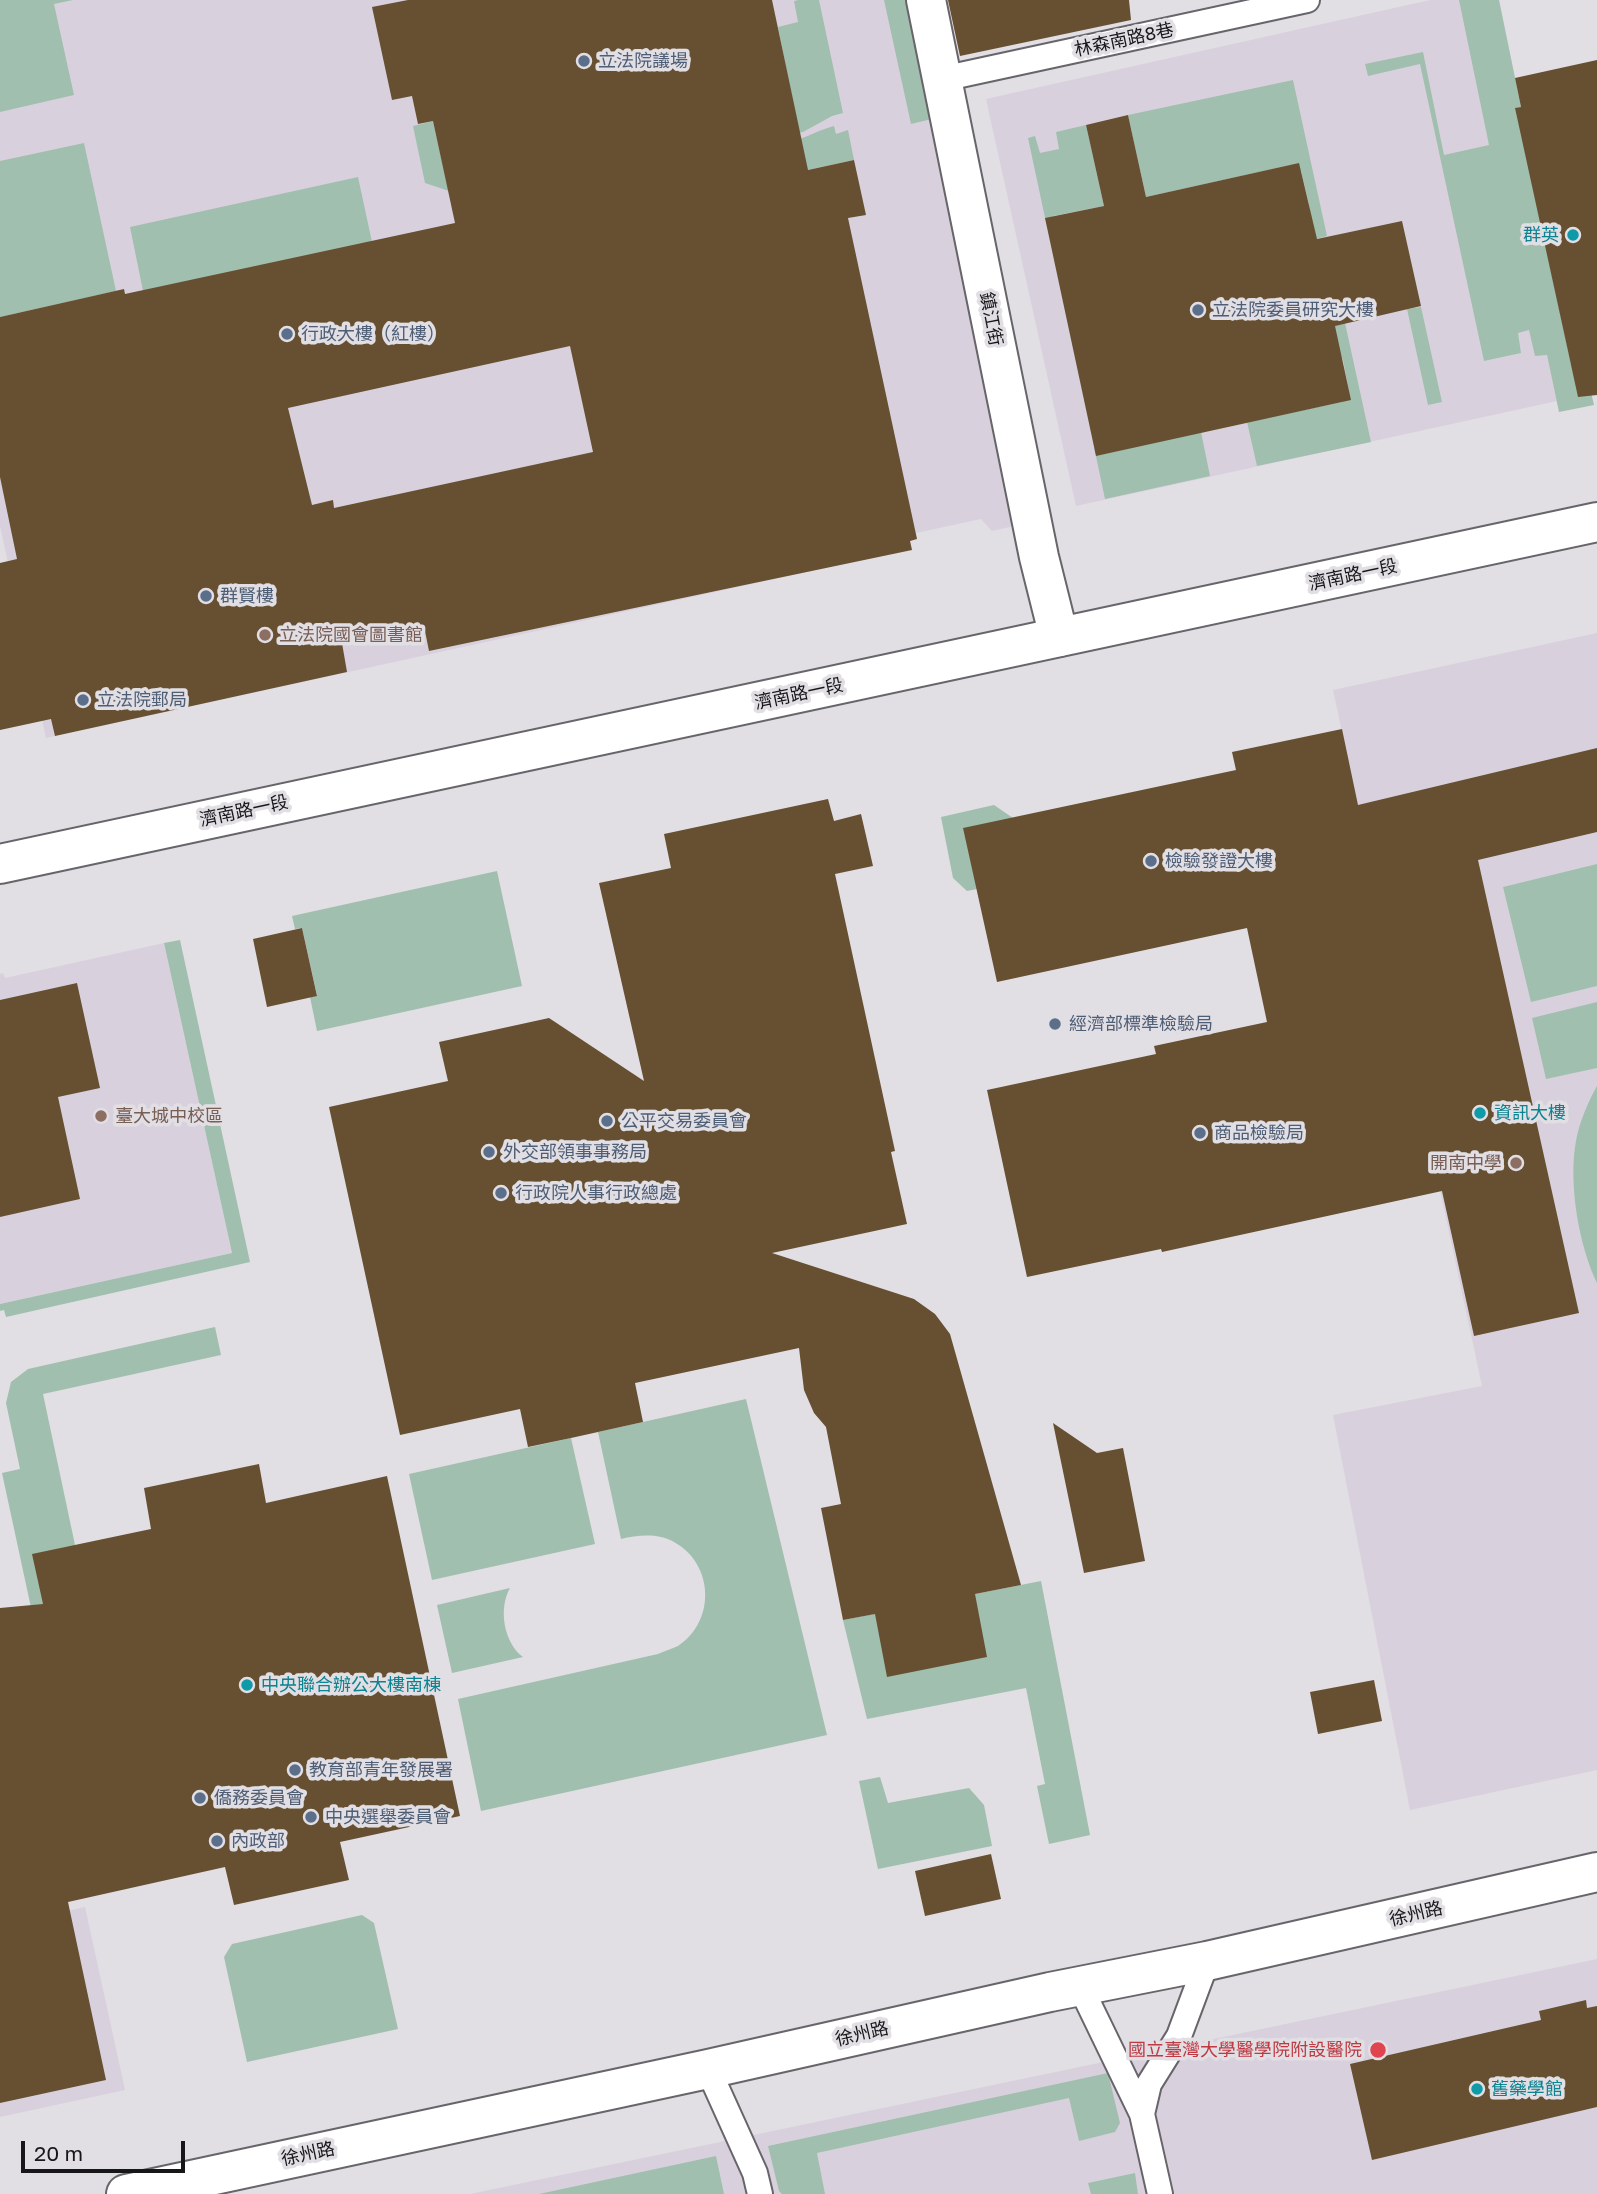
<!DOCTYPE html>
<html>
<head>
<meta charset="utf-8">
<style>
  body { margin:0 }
  #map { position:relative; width:1597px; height:2194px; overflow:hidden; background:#e1dee4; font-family:"Golos Text",sans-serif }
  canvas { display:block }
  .scale { position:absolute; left:21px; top:2141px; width:164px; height:32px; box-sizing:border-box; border:4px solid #171618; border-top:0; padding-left:9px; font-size:21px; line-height:24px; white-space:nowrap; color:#171618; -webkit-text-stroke:5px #e1dee4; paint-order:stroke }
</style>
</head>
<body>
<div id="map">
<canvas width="1597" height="2194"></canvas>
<div class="scale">20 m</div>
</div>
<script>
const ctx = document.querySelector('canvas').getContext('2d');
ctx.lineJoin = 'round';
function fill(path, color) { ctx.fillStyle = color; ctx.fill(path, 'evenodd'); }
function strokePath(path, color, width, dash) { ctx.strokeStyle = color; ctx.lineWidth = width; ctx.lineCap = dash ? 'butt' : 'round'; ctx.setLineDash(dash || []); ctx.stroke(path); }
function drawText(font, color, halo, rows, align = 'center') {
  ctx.font = font + ' "Golos Text","Noto Sans TC",sans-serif'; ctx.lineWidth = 7; ctx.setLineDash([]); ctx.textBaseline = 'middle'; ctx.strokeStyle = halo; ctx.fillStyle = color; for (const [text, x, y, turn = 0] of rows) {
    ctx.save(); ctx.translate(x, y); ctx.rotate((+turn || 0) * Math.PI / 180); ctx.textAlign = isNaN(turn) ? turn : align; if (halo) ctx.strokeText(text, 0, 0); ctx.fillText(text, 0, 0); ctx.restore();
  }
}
const built = new Path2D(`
  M0,0H910L1022,510L1010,527L992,531L981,519L916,533L917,539L910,541L912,549L46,738L0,526Z
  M1430,0H1499L1521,107L1516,108L1568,350L1547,354L1557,401L1076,506L986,99Z
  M1597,633V1770L1410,1810L1333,1415L1482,1386L1333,690Z
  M164,943L232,1253L0,1304V974L3,973L5,978Z
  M85,1907L125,2090L0,2117V1926Z
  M1597,1959V2194H470L720,2142Z`);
const green = new Path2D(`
  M0,0H73L54,4L74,95L0,112Z
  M799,0H819L843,113L832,116L803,132L781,137L794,107L778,27L798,22L794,1Z
  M884,0H910L936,118L911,124Z
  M1459,0H1499L1521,107L1516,108L1571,364L1584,362L1594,405L1559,412L1547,355L1535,356L1529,330L1518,333L1521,353L1484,361L1420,64L1368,76L1365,64L1423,52L1444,155L1489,145Z
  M1293,80L1327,236L1312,240L1309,204L1301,171L1291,165L1146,197L1128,115Z
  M433,121L449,191L425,183L413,126Z
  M1086,125L1104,206L1053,216L1047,227L1028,138L1035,136L1040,153L1059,149L1056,132Z
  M834,126L836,134L848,130L854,160L655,203L783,144C802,140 816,131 834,126Z
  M84,143L116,291L0,317V161Z
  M358,177L372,242L143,291L130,227Z
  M1421,307L1442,402L1428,405L1407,309Z
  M1345,323L1371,442L1257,466L1247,422L1342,402L1349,391L1343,360L1330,327Z
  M1201,432L1210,476L1105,499L1094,447L1104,454Z
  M994,805L1013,818L977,889L967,891L953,878L941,817Z
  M1597,864V986L1531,1002L1503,887Z
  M497,871L522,986L317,1031L310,997L317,995L302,928L295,929L292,916Z
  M180,940L250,1262L6,1317L4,1310L0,1311V1304L232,1253L164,943Z
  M1597,1002V1068L1546,1079L1532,1018Z
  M1597,1086V1283C1579,1246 1568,1183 1576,1141C1579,1123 1588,1102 1597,1086Z
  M215,1327L221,1355L43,1394L75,1545L104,1884L91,1886L2,1473L20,1469L6,1403L11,1382L28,1369Z
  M746,1399L827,1735L481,1811L458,1699L658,1654C664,1651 672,1649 678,1646C716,1621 714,1564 674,1542C658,1533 638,1535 621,1539L598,1432Z
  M571,1438L595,1544L432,1580L409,1474Z
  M1041,1581L1090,1835L1049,1844L1037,1786L1045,1784L1026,1688L867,1719L843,1620Z
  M510,1588C498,1609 504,1643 523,1657L452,1673L437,1605Z
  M880,1777L888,1803L969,1788L984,1805L992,1846L878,1869L859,1781Z
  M362,1915L374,1923L398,2029L247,2062L224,1957L232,1944Z
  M1108,2073L1120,2123L1115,2132L1079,2141L1069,2098L817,2153L825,2194H782L779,2191L768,2146Z
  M716,2156L724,2194H539Z
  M1135,2173L1138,2194H1091L1088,2183Z`);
const building = new Path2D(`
  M408,0H772L808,170L854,160L866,215L848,218L917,539L910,541L912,550L429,651L424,626L342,643L347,672L55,736L51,719L0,730V563L17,559L0,477V317L124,289L125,294L455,223L433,121L418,124L412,96L392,100L372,7ZM570,346L593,452L334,508L333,500L312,505L288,408Z
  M948,0H1129L1131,20L960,56Z
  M1597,60V395L1578,397L1515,108L1521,107L1515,78Z
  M1128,115L1146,197L1299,163L1317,239L1402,221L1421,306L1335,326L1351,400L1096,456L1045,218L1104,206L1086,125Z
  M1342,729L1358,805L1597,748V832L1478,860L1579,1313L1474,1336L1442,1191L1162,1252L1161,1249L1027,1277L987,1090L1156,1054L1154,1046L1267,1022L1247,928L997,982L963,828L1236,770L1232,752Z
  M828,799L834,821L861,814L873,866L835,874L895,1151L891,1152L907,1224L772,1253L914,1299L935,1314L950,1334L1021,1585L975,1594L987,1657L887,1677L875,1614L843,1620L821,1508L841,1504L826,1427L814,1413L804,1390L799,1348L635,1383L643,1422L571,1438L528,1447L520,1409L400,1435L329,1107L448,1081L439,1042L549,1018L644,1081L599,883L671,868L664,834Z
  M302,928L317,996L267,1007L253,939Z
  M77,983L100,1088L58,1097L80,1199L0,1217V1000Z
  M1053,1423L1097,1453L1123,1448L1145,1561L1084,1573Z
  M259,1464L266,1503L387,1476L460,1816L340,1842L349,1880L234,1905L225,1867L68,1902L106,2080L0,2103V1608L43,1604L32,1554L151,1529L144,1488Z
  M1374,1680L1382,1721L1318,1734L1310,1692Z
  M991,1854L1001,1899L925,1916L915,1871Z
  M1586,2000L1587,2008L1597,2006V2107L1372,2160L1350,2064L1541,2020L1539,2011Z`);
const lane = new Path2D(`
  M942,79L1307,0
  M1080,1986L1142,2114L1160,2194
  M708,2069L755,2173L760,2194
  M1142,2114L1149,2084L1179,2036L1207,1961`);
const street = new Path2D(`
  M926,0L1039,557L1059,637
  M126,2194L708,2069L1050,1992L1207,1961L1597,1872`);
const secondary = new Path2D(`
  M0,864L1597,522`);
const markers = [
  [584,61,7,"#5c6f8a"],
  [1573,235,7,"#0f9aa8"],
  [1198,310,7,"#5c6f8a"],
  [287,334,7,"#5c6f8a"],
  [206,596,7,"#5c6f8a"],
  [265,635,7,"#8d6e63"],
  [83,700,7,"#5c6f8a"],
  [1151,861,7,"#5c6f8a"],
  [1055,1024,7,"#5c6f8a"],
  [1480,1113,7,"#0f9aa8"],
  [101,1116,7,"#8d6e63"],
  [607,1121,7,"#5c6f8a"],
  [1200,1133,7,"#5c6f8a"],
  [489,1152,7,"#5c6f8a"],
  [1516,1163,7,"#8d6e63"],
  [501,1193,7,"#5c6f8a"],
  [247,1685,7,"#0f9aa8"],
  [295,1770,7,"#5c6f8a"],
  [200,1798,7,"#5c6f8a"],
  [311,1817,7,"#5c6f8a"],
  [217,1841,7,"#5c6f8a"],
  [1378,2050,9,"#e0444e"],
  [1477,2089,7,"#0f9aa8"]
];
const streetNames = [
  ["林森南路8巷",1124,40,-12],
  ["鎮江街",991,319,79],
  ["濟南路一段",1353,575,-12],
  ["濟南路一段",799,694,-12],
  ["濟南路一段",244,811,-12],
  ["徐州路",1416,1914,-13],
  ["徐州路",862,2034,-13],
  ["徐州路",308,2154,-12]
];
const serviceNames = [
  ["立法院議場",598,61],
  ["立法院委員研究大樓",1212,310],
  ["行政大樓（紅樓）",301,334],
  ["群賢樓",220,596],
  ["立法院郵局",97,700],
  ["檢驗發證大樓",1165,861],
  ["經濟部標準檢驗局",1069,1024],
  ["公平交易委員會",621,1121],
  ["商品檢驗局",1214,1133],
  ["外交部領事事務局",503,1152],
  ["行政院人事行政總處",515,1193],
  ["教育部青年發展署",309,1770],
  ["僑務委員會",214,1798],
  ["中央選舉委員會",325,1817],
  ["內政部",231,1841]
];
const cultureNames = [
  ["群英",1559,235,"right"],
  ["資訊大樓",1494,1113],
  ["中央聯合辦公大樓南棟",261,1685],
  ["舊藥學館",1491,2089]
];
const educationNames = [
  ["立法院國會圖書館",279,635],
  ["臺大城中校區",115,1116],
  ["開南中學",1502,1163,"right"]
];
const healthNames = [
  ["國立臺灣大學醫學院附設醫院",1362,2050]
];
fill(built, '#d8d1dd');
fill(green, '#a1bfae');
fill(building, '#665031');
strokePath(lane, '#68656a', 28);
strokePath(street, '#68656a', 42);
strokePath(secondary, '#68656a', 42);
strokePath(lane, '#fff', 24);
strokePath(street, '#fff', 38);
strokePath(secondary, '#fff', 38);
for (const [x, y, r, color] of markers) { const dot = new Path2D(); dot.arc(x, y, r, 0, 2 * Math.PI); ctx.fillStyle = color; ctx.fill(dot); strokePath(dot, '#e1dee4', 2.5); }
drawText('18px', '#171618', '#e1dee4', streetNames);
drawText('18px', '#4e5e75', '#e1dee4', serviceNames, 'left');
drawText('18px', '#0d838f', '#e1dee4', cultureNames, 'left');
drawText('18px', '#785e54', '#e1dee4', educationNames, 'left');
drawText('18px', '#be3a42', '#e1dee4', healthNames, 'right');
</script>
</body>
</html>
